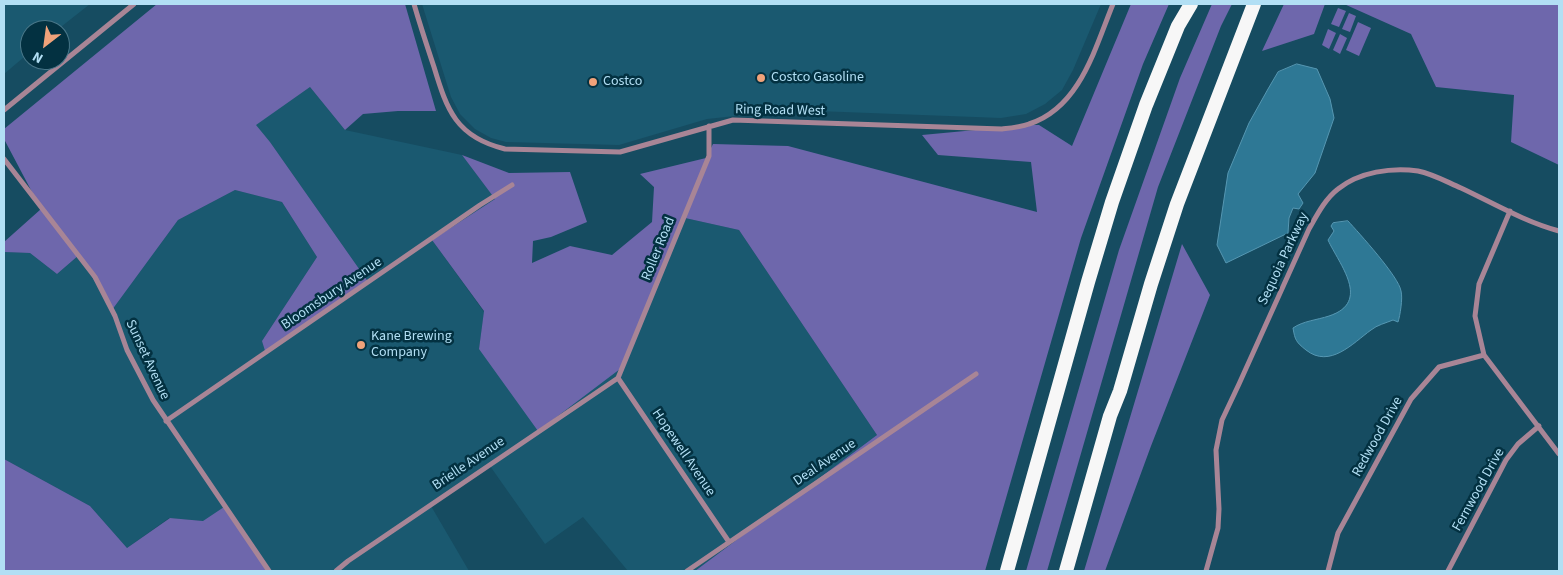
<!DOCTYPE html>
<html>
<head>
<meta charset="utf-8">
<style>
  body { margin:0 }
  #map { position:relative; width:1563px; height:575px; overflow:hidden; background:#164c61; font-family:"Source Sans 3",sans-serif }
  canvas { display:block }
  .frame { position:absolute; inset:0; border:5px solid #b2dff4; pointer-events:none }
  .north { position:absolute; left:20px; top:20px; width:50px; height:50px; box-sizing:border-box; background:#033141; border:1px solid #497789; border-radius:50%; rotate:210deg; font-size:14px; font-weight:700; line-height:20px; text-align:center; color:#b2dff4 }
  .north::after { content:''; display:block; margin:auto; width:18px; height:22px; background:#f0a27a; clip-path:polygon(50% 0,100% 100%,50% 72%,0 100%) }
</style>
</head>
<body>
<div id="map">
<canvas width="1563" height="575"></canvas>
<div class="frame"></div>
<div class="north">N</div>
</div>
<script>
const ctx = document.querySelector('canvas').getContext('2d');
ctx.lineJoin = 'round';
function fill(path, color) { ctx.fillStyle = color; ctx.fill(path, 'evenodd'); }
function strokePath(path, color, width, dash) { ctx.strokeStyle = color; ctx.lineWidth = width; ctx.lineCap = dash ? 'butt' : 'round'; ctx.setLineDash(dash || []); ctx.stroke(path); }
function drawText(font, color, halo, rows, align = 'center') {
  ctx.font = font + ' "Source Sans 3",sans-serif'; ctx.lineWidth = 5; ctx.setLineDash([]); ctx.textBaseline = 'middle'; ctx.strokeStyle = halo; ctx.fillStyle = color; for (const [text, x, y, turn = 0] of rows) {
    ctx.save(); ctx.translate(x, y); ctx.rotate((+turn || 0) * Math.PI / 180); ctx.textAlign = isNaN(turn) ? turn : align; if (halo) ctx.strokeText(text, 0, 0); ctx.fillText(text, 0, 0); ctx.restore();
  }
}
const built = new Path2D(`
  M4,4H90L57,30H30V52L4,74Z
  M422,4H1101L1073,70L1062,90L1045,104L1026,114L1001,118L791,110L707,119L619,145L506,142L491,138L475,129L460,114L451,97Z
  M310,87L345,130L462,155L495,199L432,240L484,312L479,349L685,218L739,230L877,435L695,571H628L583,517L545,544L490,466L431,506L469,571H268L203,521L169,518L127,548L90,506L4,459V252L30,253L57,274L79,255L112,310L178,220L235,190L282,202L317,257L262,341L369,283L270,142L255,125Z`);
const green = new Path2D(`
  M157,4H405L436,111H398L363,114L345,130L310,87L256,125L270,142L369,283L266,354L262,341L317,257L282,202L235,190L178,220L112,310L79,255L57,274L30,253L4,252V242L41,209L4,139V129Z
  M1131,4H1169L1143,64L1081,238L985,571H695L877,435L739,230L685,218L620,369L538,431L479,349L484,311L432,240L495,199L462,155L509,173L570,172L587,222L551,237L533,241L532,263L570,246L612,255L652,222L654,187L640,174L706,158L713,144L788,146L1037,212L1031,162L938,155L922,135L1029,125H1039L1072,146Z
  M1212,4H1232L1221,26L1158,187L1047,571H1026L1119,250L1180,78Z
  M1284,4H1325L1314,34L1262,51Z
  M1344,4H1559V165L1511,142L1514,95L1436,87L1411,34Z
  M1338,8L1346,11L1339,27L1331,24Z
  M1349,13L1356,16L1350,32L1342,29Z
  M1358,22L1371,28L1359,56L1346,50Z
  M1328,29L1336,33L1329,49L1322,45Z
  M1340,34L1347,38L1340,54L1333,50Z
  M1182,244L1210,295L1151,446L1105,571H1084Z
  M4,459L90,506L127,548L170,518L203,521L224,507L268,571H4Z`);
const water = new Path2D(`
  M1297,64L1317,69L1330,99L1334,118L1315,173L1298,194L1303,203L1299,209L1293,208L1289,218L1288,233L1226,263L1217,245L1228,173L1249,123L1268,89L1278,72Z
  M1348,221C1359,233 1399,277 1401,291C1403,298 1400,316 1398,322L1393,320C1386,323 1377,325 1371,330C1353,343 1330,369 1306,350C1296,342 1295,340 1293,328C1303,321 1317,320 1329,316C1372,302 1339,264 1328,240L1334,231L1331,226L1333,223Z`);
const street = new Path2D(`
  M414,4C420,25 427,46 434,67C447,110 456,137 505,149L620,152L733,120L1002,129C1011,128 1021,127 1029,124C1080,108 1095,48 1113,4
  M4,110L134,4
  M4,159L95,277L115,316L127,350L153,400L269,571
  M1484,355L1475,316L1479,284L1510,211
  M618,378L709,156V126
  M618,378L729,542
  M166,421L480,205L512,185
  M336,571L348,561L618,378
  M687,571L976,374
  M1206,571L1218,528L1219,509L1216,450L1222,420L1239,384L1309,229C1317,215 1325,199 1338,189C1359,172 1392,167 1418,171C1433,174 1447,182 1461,188C1493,203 1525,222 1559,231
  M1328,571L1338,533L1411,399L1439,367L1484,355L1559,454
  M1448,571L1506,460L1518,444L1539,426`);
const highway = new Path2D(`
  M1007,571L1088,282L1112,202L1146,105L1178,26L1191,4
  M1066,571L1110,416L1120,391L1151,284L1177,204L1254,4`);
const markers = [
  [761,78,5,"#f0a27a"],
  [593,82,5,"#f0a27a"],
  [361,345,5,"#f0a27a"]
];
const poiNames = [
  ["Costco Gasoline",771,78],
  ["Costco",603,82],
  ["Kane Brewing",371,337],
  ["Company",371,353]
];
const streetNames = [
  ["Ring Road West",780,111,1],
  ["Roller Road",659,249,-68],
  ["Sequoia Parkway",1284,259,-65],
  ["Bloomsbury Avenue",332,294,-34],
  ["Sunset Avenue",147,360,65],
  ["Redwood Drive",1378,437,-61],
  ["Hopewell Avenue",683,453,56],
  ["Deal Avenue",825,463,-34],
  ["Brielle Avenue",469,464,-34],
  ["Fernwood Drive",1479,490,-61]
];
fill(built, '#1a5970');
fill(green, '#6e67ac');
fill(water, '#2e7895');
strokePath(water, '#5697b2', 1);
strokePath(street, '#a88596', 5);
strokePath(highway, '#f7f7f7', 14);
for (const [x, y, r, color] of markers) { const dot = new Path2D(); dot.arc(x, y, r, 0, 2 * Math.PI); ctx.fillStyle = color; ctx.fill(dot); strokePath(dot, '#033141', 2); }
drawText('14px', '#b2dff4', '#033141', poiNames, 'left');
drawText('14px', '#b2dff4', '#033141', streetNames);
</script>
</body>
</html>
